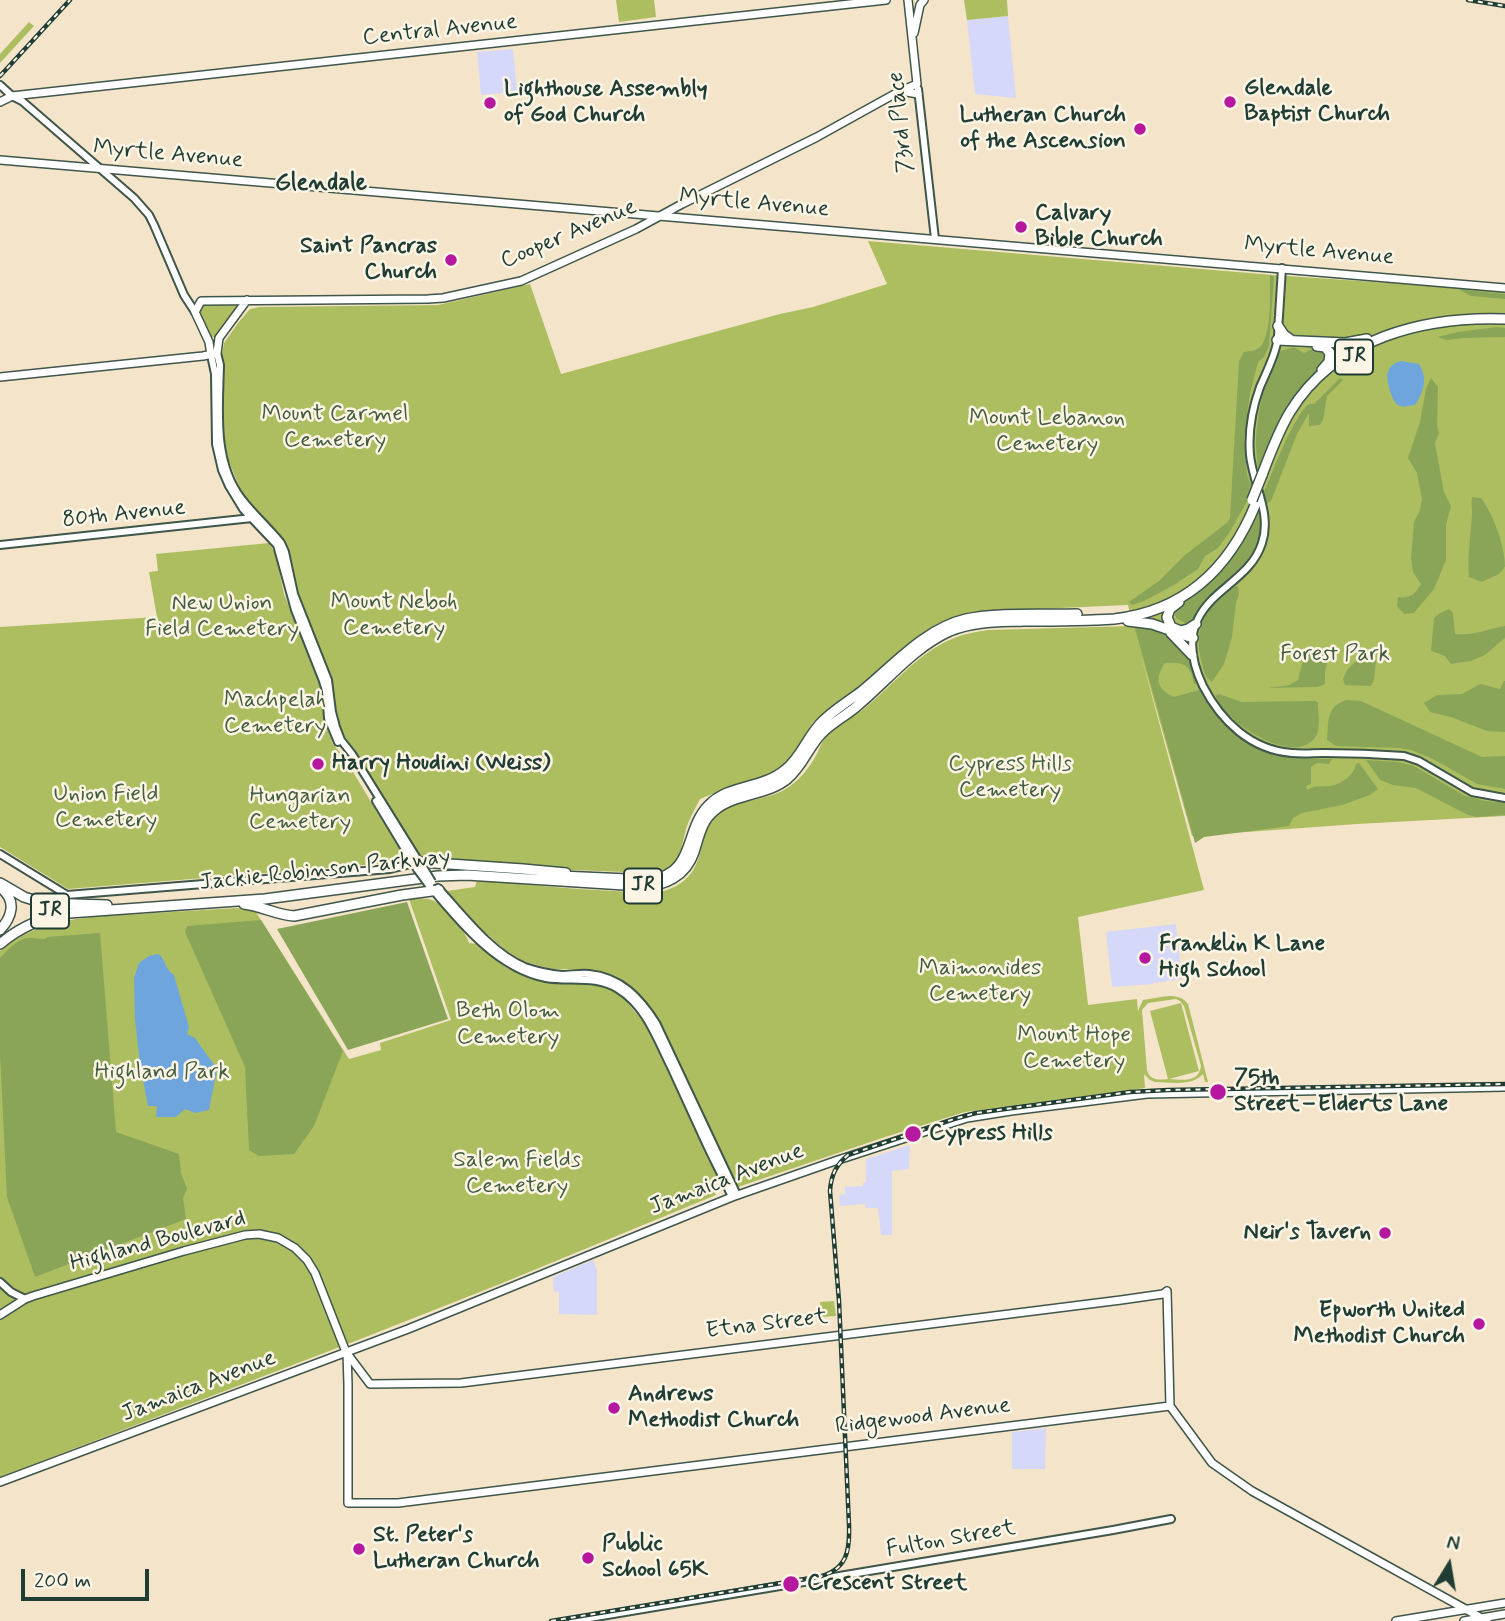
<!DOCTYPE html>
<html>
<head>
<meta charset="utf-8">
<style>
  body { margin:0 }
  #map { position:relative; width:1505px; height:1621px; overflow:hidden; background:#f4e4c9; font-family:Mynerve,sans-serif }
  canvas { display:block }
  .north { position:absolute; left:1414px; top:1530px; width:70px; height:70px; -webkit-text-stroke:5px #fcf5e5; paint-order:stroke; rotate:11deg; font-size:19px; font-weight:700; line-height:28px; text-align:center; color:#1f3d34 }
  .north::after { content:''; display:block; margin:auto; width:24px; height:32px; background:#1f3d34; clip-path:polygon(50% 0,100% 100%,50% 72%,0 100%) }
  .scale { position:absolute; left:21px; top:1569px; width:128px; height:32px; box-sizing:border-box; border:4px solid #1f3d34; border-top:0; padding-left:9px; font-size:21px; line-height:24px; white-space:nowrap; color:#1f3d34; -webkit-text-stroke:5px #fcf5e5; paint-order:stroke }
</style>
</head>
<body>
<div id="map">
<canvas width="1505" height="1621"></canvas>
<div class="north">N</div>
<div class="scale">200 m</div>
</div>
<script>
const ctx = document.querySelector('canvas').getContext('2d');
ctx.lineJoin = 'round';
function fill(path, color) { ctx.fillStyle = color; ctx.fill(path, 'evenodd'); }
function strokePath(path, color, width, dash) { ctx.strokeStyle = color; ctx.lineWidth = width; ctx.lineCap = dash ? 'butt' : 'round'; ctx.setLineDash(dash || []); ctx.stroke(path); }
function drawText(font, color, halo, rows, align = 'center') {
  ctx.font = font + ' Mynerve,sans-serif'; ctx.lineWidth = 5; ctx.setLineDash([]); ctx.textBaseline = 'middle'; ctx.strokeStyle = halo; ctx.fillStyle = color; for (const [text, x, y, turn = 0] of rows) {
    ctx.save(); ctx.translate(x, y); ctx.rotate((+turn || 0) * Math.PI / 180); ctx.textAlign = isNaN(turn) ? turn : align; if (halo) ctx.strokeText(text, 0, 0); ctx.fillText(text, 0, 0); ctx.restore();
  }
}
const built = new Path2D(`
  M1008,16L1016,98L975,94L967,20Z
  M513,49L517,92L481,95L477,52Z
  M1176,924L1182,979L1153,983V984L1112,987L1106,932Z
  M910,1145L909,1169L892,1171V1235H881L878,1208H866L865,1204L840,1206L839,1195L845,1194V1187L863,1186V1183L866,1182V1159Z
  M593,1260L597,1269V1315L559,1314V1292L554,1291L553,1277Z
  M1046,1428L1045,1469H1012V1432Z`);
const green = new Path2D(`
  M616,0H654L656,17L619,22Z
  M964,0H1007L1008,16L967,20Z
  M29,22L34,26L0,63V54Z
  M868,241L1273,275L1505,291V816L1357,824L1192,836L1141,655L1204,890L1078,917L1088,1005L1137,999L1138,1011L1143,1000C1159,998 1178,990 1188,1004L1208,1082H1205L1203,1074C1191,1087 1171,1082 1155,1082L1150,1080L1144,1074L1145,1088L965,1112L882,1138L738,1187L672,1048L653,1010L642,997L629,985L612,975L593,970L552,969L522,961L505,950L479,927L447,891L475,887L477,880C523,884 568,889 614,891C631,892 650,896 667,890C694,880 698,863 704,838C706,831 708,824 712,819C732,797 768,803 790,786C800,779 808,769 814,759C819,751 821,742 827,736C836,726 854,717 865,708C893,685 918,653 952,639C963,634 975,632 988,630L1133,626L1128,605L971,612L939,623L911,642L836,706L813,722L804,737L798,751L787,764L774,775L720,791L700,799C695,809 689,819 686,829C680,853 681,869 651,873L546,869L421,859L357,754L345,737L340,727L328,668L295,587L289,551L285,543L277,532L250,504L241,491L227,457L224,442V376L222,353L224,343L238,323L250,309L260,307L438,305L530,284L561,374L780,314L813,307L887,284ZM1176,999L1180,1001L1184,1006L1201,1066C1199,1083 1182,1080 1169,1079L1199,1071L1181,1003L1150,1011L1168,1079C1159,1080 1150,1081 1147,1070L1142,1010L1148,1003Z
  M231,302L236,305L235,312L216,337H211L198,311L204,303Z
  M269,543L276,555L284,594L321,688L324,719L328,731L333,744L344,757L400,850C405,859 398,862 389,863L68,889L0,847V627L157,617L149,572L158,571L156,554Z
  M415,898C420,899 427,898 432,900C444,904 466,931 469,943L477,944L505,967L528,978L555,983H587L606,987L617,992L626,1001L646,1025L719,1180C713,1184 713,1188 716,1195L500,1284L358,1340L0,1477V951C39,917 90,917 139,914C171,912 204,910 236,908L254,909L349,1059L381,1050L380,1043L451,1020L409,899Z
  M834,1301L836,1316L821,1317L820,1302Z`);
const forest = new Path2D(`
  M1270,275L1274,277L1269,346L1264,357L1258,362L1250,393L1244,439L1247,475L1253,491L1229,533L1218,548L1205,556L1198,569L1174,585L1144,601L1132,605L1129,602L1159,581L1185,555L1228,522L1230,518L1239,361L1244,352C1250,351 1256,351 1260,347C1272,335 1270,292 1270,275Z
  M1458,289L1505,294V299L1471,296Z
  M1497,327L1505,328V337L1462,338L1447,340L1437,337L1458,332Z
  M1294,347L1304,353C1312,348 1316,348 1325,351C1328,368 1310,379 1300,392C1291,403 1282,415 1275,429C1268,444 1264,461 1259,476C1258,465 1256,454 1256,443C1256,418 1266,371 1280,351Z
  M1340,378L1343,380L1327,396L1323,420L1320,425L1309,426V413L1297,434L1271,501L1267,503L1263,494C1273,472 1292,418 1309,404H1314Z
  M1431,378L1438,387L1437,425L1439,433L1435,443L1444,492L1451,506L1446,525V560L1434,589L1414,613L1404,614L1397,606L1398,597C1410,599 1416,593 1421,584L1413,572L1411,558L1414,522L1420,510L1422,499L1417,473L1408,458L1420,422L1426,389Z
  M1472,497L1481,498C1493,513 1505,547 1505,566C1502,575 1489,578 1482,582L1469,577C1467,555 1471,535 1472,514C1472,507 1471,503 1472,497Z
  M1258,507C1265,538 1256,559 1232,578C1223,585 1213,591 1206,599C1200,606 1196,614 1191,622L1185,623L1176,618L1174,611C1184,600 1197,594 1208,584C1233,562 1245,537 1258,507Z
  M1238,586L1239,594L1236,603L1232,637L1224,664L1212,682C1204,676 1204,672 1202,663C1194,636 1200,617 1221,598C1226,593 1230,587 1238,586Z
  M1449,609L1453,613L1455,634C1472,636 1488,629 1505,626V638L1485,655L1470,661L1451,664L1445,656L1431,651L1434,618L1440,613Z
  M1134,625C1142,626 1151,626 1157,629C1179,636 1193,662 1197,683L1194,684C1190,664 1184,662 1165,663C1154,679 1157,689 1174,697L1199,690C1208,697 1210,708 1218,716C1257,756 1278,758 1332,759L1329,764L1317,763L1311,767V784L1306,786L1307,790C1315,785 1321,787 1330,786C1341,784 1354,776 1356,764L1359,763L1378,789L1370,795L1342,805L1302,813L1293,818L1289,826L1204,837L1195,843Z
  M1311,647L1329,656L1325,672V684L1318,687L1268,688L1289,685L1298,680L1303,661Z
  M1364,653L1376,661L1374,680L1371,686L1345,685L1343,679L1347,670Z
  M1504,681H1505V732L1487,731L1451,717L1430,712L1424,703L1437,695L1462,694L1480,684L1500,689Z
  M1219,694L1242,702L1316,701L1318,703C1318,714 1322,732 1313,740C1290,765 1222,720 1215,695Z
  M1346,700L1361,701L1482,757L1505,756V789L1477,784L1433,759L1411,750L1400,748L1336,746L1327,740C1329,721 1325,708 1346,700Z
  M1366,760L1398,762L1414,766L1465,796L1486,801L1505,803V815L1477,817L1468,815L1416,788L1393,785L1380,780Z
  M407,902L448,1019L348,1050L277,929Z
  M261,920L343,1051L314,1126L294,1154L259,1156L249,1150L245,1067L185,932L187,926Z
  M100,933L116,1132L179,1154L181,1173L187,1189L183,1198L186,1219L35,1277L7,1197L0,1054V958C10,948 19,936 34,938C38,938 41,940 45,939L47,937Z`);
const water = new Path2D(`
  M1401,361L1419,364C1428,379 1424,390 1416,404C1411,406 1404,408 1398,405C1392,402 1385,378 1388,372C1390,365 1395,363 1401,361Z
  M158,954C166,959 163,967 174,975L189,1027L187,1034L195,1038L217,1069L209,1110L195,1113L185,1109L176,1117H156L157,1106H148L140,1065L135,1019L134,978L139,963L149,956Z`);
const minor = new Path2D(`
  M0,85L12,96L22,101L134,198L149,215L154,225L184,295L195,312
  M918,89L935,239
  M1282,268C1281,284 1280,300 1279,316C1278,325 1279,334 1277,343C1274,358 1266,373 1260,387C1252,409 1248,432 1250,455C1253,485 1272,513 1262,543C1251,578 1213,588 1198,619C1187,641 1193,665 1203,686C1221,721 1251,750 1292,753C1303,754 1313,753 1324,753C1350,753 1377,754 1404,756L1419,761L1472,792L1505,798
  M217,353L220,365C219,409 213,461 241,498C253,514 269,528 281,543L285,552L294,594L328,680L332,712L336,727L341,740L352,754L421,865
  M211,355L215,374L216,444L222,470L229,486L243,509L277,545L295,610L323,681L326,691L328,718L338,742
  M0,545L252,518
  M376,801L417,869
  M0,854L67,895L390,869L415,863
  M428,884C458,920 497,969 546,978C570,982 596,975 618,989C646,1006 657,1039 671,1067C682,1091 693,1115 704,1139C713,1159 723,1177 732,1197
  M438,888C463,915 491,953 525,967C537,971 550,974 562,975C571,975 580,973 589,974C621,977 640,998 656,1023L737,1195
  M0,1282L11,1292L25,1299
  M572,1621L1113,1530L1171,1519`);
const major = new Path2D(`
  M914,33L920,5L924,0
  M901,91L918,94
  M0,102L12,96L886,0
  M0,160L1505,288
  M211,355L209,342L195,312L201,301L428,299L443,298L521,281L636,229L682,204L817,137L900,91L917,84L908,0
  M0,377L203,356L217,353L219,338L247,300
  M0,1315L25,1299L33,1296L184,1251L245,1235L259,1234L278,1238L295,1248L307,1260L315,1273L346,1352L370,1384L461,1383L1121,1300L1163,1294L1167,1291L1170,1406
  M347,1353L348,1384V1503H398L1170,1406
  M1170,1406L1212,1463L1252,1491L1487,1621
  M0,1482L408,1329L732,1197L835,1161L967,1118L1011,1111L1147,1094L1505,1087
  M1396,1621L1505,1603
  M1464,1621L1505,1614`);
const highway = new Path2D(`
  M1278,326L1284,335L1291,340
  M1277,340L1345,343L1367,339
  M1317,346L1325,347L1330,353L1329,362L1322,370
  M1262,475C1270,454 1278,432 1290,412C1335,338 1424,316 1505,319
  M1128,621L1152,624L1193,638
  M1178,630L1171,627L1167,617L1170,609L1179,602
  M1180,631L1188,629L1196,624
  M1171,633L1192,655
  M420,862L523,869L566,873
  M561,876L650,880C697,873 683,831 709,805C729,784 763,789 785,770C802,757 808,734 824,720C835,709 849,701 862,691C894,665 924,629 966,619C998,612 1043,615 1077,614
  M0,883L24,897L43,903L107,905
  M244,904C261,906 277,915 294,916L402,895L439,890
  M0,930C12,917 17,901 1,888
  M0,944C20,927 43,917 69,913L265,899L438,876L467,875L640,886C664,887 686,876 694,852C699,837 701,821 715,810C735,793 766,796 787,779C803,766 808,747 822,733C832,723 845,716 856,707C886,682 914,647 950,631C974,621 999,622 1024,621C1053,621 1084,621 1114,619C1186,611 1230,568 1256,503`);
const rail = new Path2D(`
  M1468,0L1505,6
  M0,76L70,0
  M551,1621L818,1577C847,1570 850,1551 849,1525L839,1301L830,1191C831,1175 836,1165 848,1155L954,1119L976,1113L1130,1092L1168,1090L1505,1084`);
const minorBridge = new Path2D(`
  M423,867L432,882
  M417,869L428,884`);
const highwayBridge = new Path2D(`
  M1252,500L1262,475`);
const markers = [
  [1230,102,7,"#b5179e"],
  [490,103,7,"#b5179e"],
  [1140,129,7,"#b5179e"],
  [1021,227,7,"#b5179e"],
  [451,260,7,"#b5179e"],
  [318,764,7,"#b5179e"],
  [1145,958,7,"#b5179e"],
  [1218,1092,9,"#b5179e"],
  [913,1134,9,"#b5179e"],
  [1385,1233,7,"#b5179e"],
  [1479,1324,7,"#b5179e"],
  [614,1408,7,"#b5179e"],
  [359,1549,7,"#b5179e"],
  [588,1558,7,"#b5179e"],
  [791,1584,9,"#b5179e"]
];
const shields = [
  [1354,357,38],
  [643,886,38],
  [50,911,38]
];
const shieldNames = [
  ["JR",1354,357],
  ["JR",643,886],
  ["JR",50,911]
];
const streetNames = [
  ["Central Avenue",440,31,-6],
  ["73rd Place",902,122,-96],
  ["Myrtle Avenue",168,155,5],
  ["Myrtle Avenue",754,204,5],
  ["Cooper Avenue",569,235,-23],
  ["Myrtle Avenue",1319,252,5],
  ["80th Avenue",124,515,-6],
  ["Jackie Robinson Parkway",325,871,-6],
  ["Jamaica Avenue",727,1180,-21],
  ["Highland Boulevard",158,1242,-15],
  ["Etna Street",767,1325,-7],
  ["Jamaica Avenue",199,1387,-21],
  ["Ridgewood Avenue",923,1417,-7],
  ["Fulton Street",951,1540,-10]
];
const poiNames = [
  ["Glendale",1244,89],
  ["Baptist Church",1244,115],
  ["Lighthouse Assembly",504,90],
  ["of God Church",504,116],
  ["Lutheran Church",1126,116,"right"],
  ["of the Ascension",1126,142,"right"],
  ["Calvary",1035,214],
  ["Bible Church",1035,240],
  ["Saint Pancras",437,247,"right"],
  ["Church",437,273,"right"],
  ["Harry Houdini (Weiss)",332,764],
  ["Franklin K Lane",1159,945],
  ["High School",1159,971],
  ["75th",1234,1079],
  ["Street–Elderts Lane",1234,1105],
  ["Cypress Hills",929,1134],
  ["Neir's Tavern",1371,1233,"right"],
  ["Epworth United",1465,1311,"right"],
  ["Methodist Church",1465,1337,"right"],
  ["Andrews",628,1395],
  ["Methodist Church",628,1421],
  ["St. Peter's",373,1536],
  ["Lutheran Church",373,1562],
  ["Public",602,1545],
  ["School 65K",602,1571],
  ["Crescent Street",807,1584]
];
const parkNames = [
  ["Mount Carmel",335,415],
  ["Cemetery",335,441],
  ["Mount Lebanon",1047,419],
  ["Cemetery",1047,445],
  ["Mount Neboh",394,603],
  ["Cemetery",394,629],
  ["New Union",222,604],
  ["Field Cemetery",222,630],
  ["Forest Park",1335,655],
  ["Machpelah",275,701],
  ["Cemetery",275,727],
  ["Cypress Hills",1010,765],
  ["Cemetery",1010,791],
  ["Union Field",106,795],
  ["Cemetery",106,821],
  ["Hungarian",300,797],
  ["Cemetery",300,823],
  ["Maimonides",980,969],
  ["Cemetery",980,995],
  ["Beth Olom",508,1012],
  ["Cemetery",508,1038],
  ["Mount Hope",1074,1036],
  ["Cemetery",1074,1062],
  ["Highland Park",162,1073],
  ["Salem Fields",517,1161],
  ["Cemetery",517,1187]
];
const neighbourhoodNames = [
  ["Glendale",321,184]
];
fill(built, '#d6d8f9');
fill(green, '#adbe61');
fill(forest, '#8aa557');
fill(water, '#6fa5dd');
strokePath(minor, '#3f564a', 10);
strokePath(major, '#3f564a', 10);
strokePath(highway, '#3f564a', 12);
strokePath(minor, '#fff', 6);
strokePath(major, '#fff', 7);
strokePath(highway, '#fff', 9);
strokePath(rail, '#1f3d34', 4.5);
strokePath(rail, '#fcf5e5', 2, [5]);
strokePath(minorBridge, '#3f564a', 10, []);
strokePath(highwayBridge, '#3f564a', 12, []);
strokePath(minorBridge, '#fff', 6);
strokePath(highwayBridge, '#fff', 9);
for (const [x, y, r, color] of markers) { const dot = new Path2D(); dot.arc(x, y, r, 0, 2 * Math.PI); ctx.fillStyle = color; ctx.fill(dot); strokePath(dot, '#fcf5e5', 2.5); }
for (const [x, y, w] of shields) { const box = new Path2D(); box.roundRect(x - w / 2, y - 17.5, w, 35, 5); ctx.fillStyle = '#fcf5e5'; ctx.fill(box); strokePath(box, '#1f3d34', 2); }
drawText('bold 21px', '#1f3d34', null, shieldNames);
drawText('23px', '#1f3d34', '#fcf5e5', streetNames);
drawText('bold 23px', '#1f3d34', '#fcf5e5', poiNames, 'left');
drawText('23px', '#425d3f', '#fcf5e5', parkNames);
drawText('bold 24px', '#1f3d34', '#fcf5e5', neighbourhoodNames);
</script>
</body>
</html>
